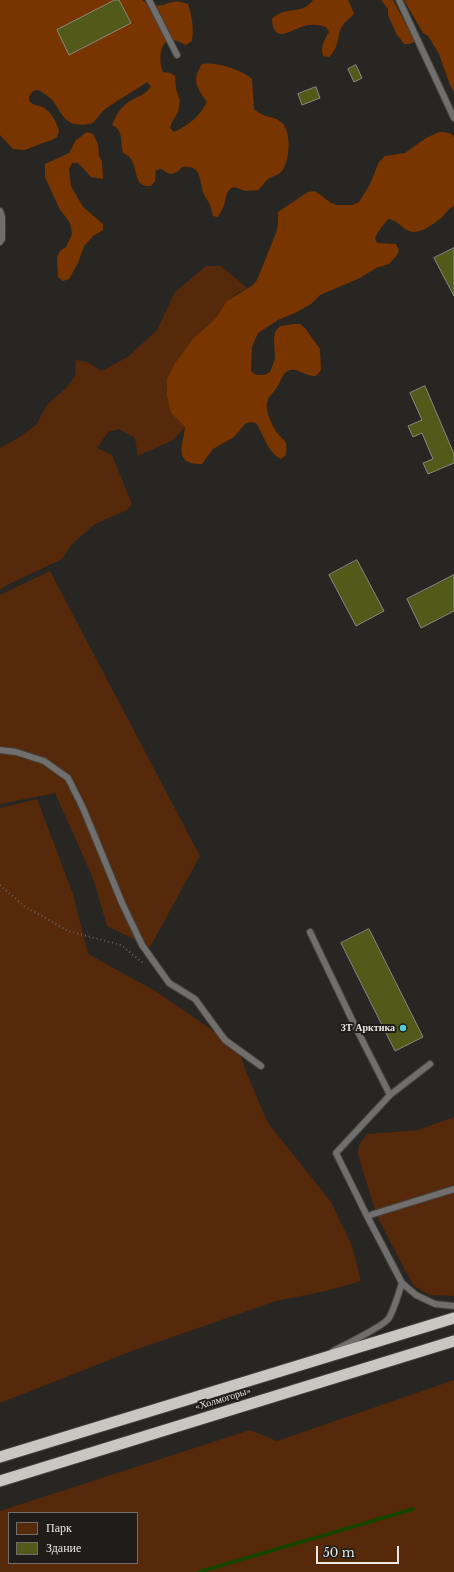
<!DOCTYPE html>
<html>
<head>
<meta charset="utf-8">
<style>
  body { margin:0 }
  #map { position:relative; width:454px; height:1572px; overflow:hidden; background:#282622; font-family:"Libre Baskerville",serif }
  canvas { display:block }
  .legend { position:absolute; left:8px; top:1512px; width:130px; height:52px; box-sizing:border-box; background:#1e1d19; border:1px solid #6f6e6b; margin:0; padding:5px 7px; list-style:none; font-size:12px; color:#e9e8e6 }
  .legend li { display:flex; align-items:center; gap:8px; height:20px }
  .legend b { width:20px; border:1px solid #6f6e6b }
  .scale { position:absolute; left:316px; top:1546px; width:83px; height:18px; box-sizing:border-box; border:2px solid #e9e8e6; border-top:0; padding-left:5px; font-size:12px; line-height:14px; white-space:nowrap; color:#e9e8e6; -webkit-text-stroke:3px #1e1d19; paint-order:stroke }
</style>
</head>
<body>
<div id="map">
<canvas width="454" height="1572"></canvas>
<ul class="legend">
<li><b style="height:11px;background:#56290b"></b>Парк</li>
<li><b style="height:11px;background:#515a19"></b>Здание</li>
</ul>
<div class="scale">50 m</div>
</div>
<script>
const ctx = document.querySelector('canvas').getContext('2d');
ctx.lineJoin = 'round';
function fill(path, color) { ctx.fillStyle = color; ctx.fill(path, 'evenodd'); }
function strokePath(path, color, width, dash) { ctx.strokeStyle = color; ctx.lineWidth = width; ctx.lineCap = dash ? 'butt' : 'round'; ctx.setLineDash(dash || []); ctx.stroke(path); }
function drawText(font, color, halo, rows, align = 'center') {
  ctx.font = font + ' "Libre Baskerville",serif'; ctx.lineWidth = 4; ctx.setLineDash([]); ctx.textBaseline = 'middle'; ctx.strokeStyle = halo; ctx.fillStyle = color; for (const [text, x, y, turn = 0] of rows) {
    ctx.save(); ctx.translate(x, y); ctx.rotate((+turn || 0) * Math.PI / 180); ctx.textAlign = isNaN(turn) ? turn : align; if (halo) ctx.strokeText(text, 0, 0); ctx.fillText(text, 0, 0); ctx.restore();
  }
}
const green = new Path2D(`
  M206,266H221L247,288L234,295L222,308L215,319L189,344L175,363L167,378V397L171,413L185,427L173,440L138,456L135,438L119,429L108,432L97,448L112,455L132,504L127,510L95,524L72,544L62,559L7,585L0,590V448L21,436L36,425L47,405L68,386L75,376L76,360L87,362L102,371L129,356L157,330L175,292Z
  M50,571L200,856L150,947L107,926L93,878L55,793L0,804V595Z
  M37,799L73,894L88,954L157,992L238,1048L247,1074L268,1123L331,1202L352,1246L361,1281L326,1291L276,1301L132,1351L0,1403V808Z
  M454,1117V1296L430,1295L414,1286L405,1270L377,1216L358,1155L359,1145L367,1134L418,1130Z
  M454,1380V1572H0V1511L250,1430L277,1441ZM9,1513H137V1563H9Z`);
const forest = new Path2D(`
  M0,0H142L150,6C154,5 159,6 163,5C174,1 177,0 188,4C192,16 194,28 192,41L186,45C181,43 174,38 168,41C159,44 159,64 163,72L170,73L175,76L176,89L180,101L178,112L172,122L170,128L174,132C189,125 200,116 207,102C197,87 191,81 202,64C214,61 243,70 252,79L254,109C265,119 273,115 281,122C292,130 290,161 282,171C278,176 271,176 266,181C263,184 261,188 258,190L246,191L234,187C225,191 227,196 224,205C223,209 220,213 218,217L213,216C212,212 211,207 209,203C207,199 204,196 203,192C199,179 202,165 182,167C176,175 169,176 162,169L156,170L155,181L151,186C129,188 142,160 123,153C120,142 124,130 112,125C116,115 121,107 130,101C138,96 146,95 151,86L147,82C133,92 119,99 105,109C100,113 97,120 92,123C86,126 73,125 68,121C61,116 58,107 53,101C49,96 43,93 38,90L33,91L29,96V101C33,105 35,105 40,106C51,110 56,121 59,131L57,137L52,140L40,144L25,150L13,149L0,135Z
  M313,0H348L354,13C351,19 346,20 343,25C336,34 341,46 329,57L323,56C320,47 324,41 329,32L326,27C318,24 309,24 301,27C288,32 273,43 272,19C283,6 304,15 313,0Z
  M381,0H393L415,41L410,44H404L396,33L388,15V9Z
  M404,0H454V92L450,85L439,54L428,36L423,33Z
  M87,132L93,134L98,144L99,156L102,161L103,179L91,177L78,163H72L69,169L71,186L83,207L103,224V230L93,236L84,246L78,263L69,279L63,281L58,277L57,257L60,251L66,247L72,234L70,223L59,208L45,177V164L69,153L76,140Z
  M439,132C445,132 451,132 454,137V206C447,209 445,215 440,219C431,225 420,235 409,231C401,228 397,219 388,219L378,232L375,238L377,243L396,244L399,250L397,255L389,264L376,268L360,278L320,295L311,304L295,313L278,320L258,333L252,347L251,371L256,375H264L270,372L275,359L274,339L275,332L280,326L294,324H300L305,328L320,349L321,370L316,376C306,377 298,368 290,370C281,373 282,381 277,387C274,392 269,396 267,402C265,411 272,426 278,434C280,437 284,439 286,443C287,447 286,451 286,455L281,459C267,452 264,435 256,423L250,422L245,424L234,437L213,449L202,464C173,465 183,445 185,427L171,413L167,397V378L175,363L189,344L193,339L215,319L227,301L253,285L257,280L276,233L278,225V212L308,192L315,191L331,203L337,205H352L359,202L370,184L379,162L385,156L405,153L426,138Z`);
const stream = new Path2D(`
  M199,1572L413,1509`);
const building = new Path2D(`
  M115,0H119L131,23L69,55L57,30Z
  M356,65L362,78L354,82L348,69Z
  M316,87L320,98L302,105L298,94Z
  M454,248V296L434,258Z
  M425,386L454,454V463L428,474L423,463L433,459L422,433L413,437L408,426L422,420L410,393Z
  M357,560L384,611L356,626L329,575Z
  M454,575V611L421,628L407,599Z
  M369,929L423,1037L395,1051L341,943Z`);
const path = new Path2D(`
  M0,885L24,906L68,931L121,945L143,963`);
const service = new Path2D(`
  M149,0L177,55
  M399,0L454,118
  M0,211L2,217V239L0,242
  M0,750L16,752L44,761L68,778L83,808L122,903L142,945L169,983L195,999L225,1040L261,1066
  M310,932L355,1026L390,1095L336,1153L367,1216L402,1283L416,1295L435,1304L454,1306
  M390,1095L430,1064
  M367,1216L454,1189
  M333,1351C343,1346 385,1325 389,1318C395,1307 398,1295 402,1283`);
const trunk = new Path2D(`
  M0,1457L454,1318
  M0,1481L454,1341`);
const markers = [
  [403,1028,4,"#52cbd9"]
];
const poiNames = [
  ["ЗТ Арктика",395,1028]
];
const streetNames = [
  ["«Холмогоры»",223,1399,-17]
];
fill(green, '#56290b');
fill(forest, '#783500');
strokePath(stream, '#144600', 3.5);
fill(building, '#515a19');
strokePath(building, '#888984', 1);
strokePath(service, '#43413d', 8);
strokePath(trunk, '#43413d', 13);
strokePath(path, '#656460', 2, [1, 3]);
strokePath(service, '#716f6d', 6);
strokePath(trunk, '#cac6c2', 11);
for (const [x, y, r, color] of markers) { const dot = new Path2D(); dot.arc(x, y, r, 0, 2 * Math.PI); ctx.fillStyle = color; ctx.fill(dot); strokePath(dot, '#1e1d19', 1.5); }
drawText('bold 10px', '#e9e8e6', '#1e1d19', poiNames, 'right');
drawText('10px', '#e9e8e6', '#1e1d19', streetNames);
</script>
</body>
</html>
